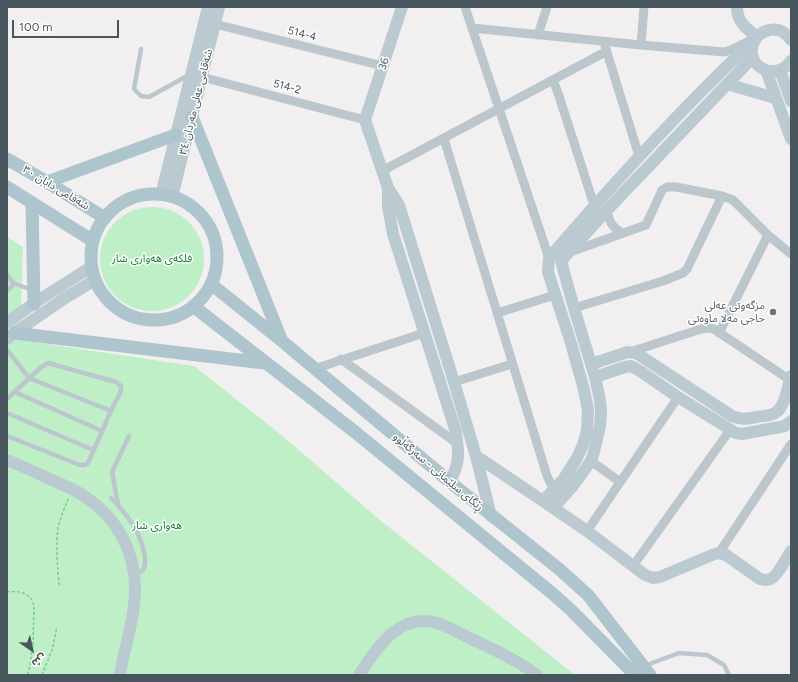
<!DOCTYPE html>
<html>
<head>
<meta charset="utf-8">
<style>
  body { margin:0 }
  #map { position:relative; width:798px; height:682px; overflow:hidden; background:#f2eff0; font-family:Figtree,"Noto Sans Arabic",sans-serif }
  canvas { display:block }
  .frame { position:absolute; inset:0; border:8px solid #47575d; pointer-events:none }
  .north { position:absolute; left:12px; top:630px; width:40px; height:40px; -webkit-text-stroke:3px #fff; paint-order:stroke; rotate:146deg; font-size:11px; font-weight:700; line-height:16px; text-align:center; color:#47575d }
  .north::after { content:''; display:block; margin:auto; width:14px; height:18px; background:#47575d; clip-path:polygon(50% 0,100% 100%,50% 72%,0 100%) }
  .scale { position:absolute; left:12px; top:20px; width:107px; height:18px; box-sizing:border-box; border:2px solid #47575d; border-top:0; padding-left:5px; font-size:12px; line-height:14px; white-space:nowrap; color:#47575d; -webkit-text-stroke:3px #fff; paint-order:stroke }
</style>
</head>
<body>
<div id="map">
<canvas width="798" height="682"></canvas>
<div class="frame"></div>
<div class="north">ش</div>
<div class="scale">100 m</div>
</div>
<script>
const ctx = document.querySelector('canvas').getContext('2d');
ctx.lineJoin = 'round';
function fill(path, color) { ctx.fillStyle = color; ctx.fill(path, 'evenodd'); }
function strokePath(path, color, width, dash) { ctx.strokeStyle = color; ctx.lineWidth = width; ctx.lineCap = dash ? 'butt' : 'round'; ctx.setLineDash(dash || []); ctx.stroke(path); }
function drawText(font, color, halo, rows, align = 'center') {
  ctx.font = font + ' Figtree,"Noto Sans Arabic",sans-serif'; ctx.lineWidth = 3; ctx.setLineDash([]); ctx.textBaseline = 'middle'; ctx.strokeStyle = halo; ctx.fillStyle = color; for (const [text, x, y, turn = 0] of rows) {
    ctx.save(); ctx.translate(x, y); ctx.rotate((+turn || 0) * Math.PI / 180); ctx.textAlign = isNaN(turn) ? turn : align; if (halo) ctx.strokeText(text, 0, 0); ctx.fillText(text, 0, 0); ctx.restore();
  }
}
const green = new Path2D(`
  M100 259a52 52 0 1 1 104 0a52 52 0 1 1-104 0Z
  M7,237L23,247L20,340L194,366L280,434L381,521L575,675H7Z`);
const path = new Path2D(`
  M59,585C58,566 55,548 58,529C60,518 65,507 69,497
  M7,592C19,590 31,593 34,606L33,644L31,659L28,675
  M42,675L52,650L57,627`);
const lane = new Path2D(`
  M141,49L134,89L141,96L149,97L189,75
  M7,274L13,283L32,290
  M7,291L12,286L13,283
  M7,350L29,378L111,411
  M15,392L102,431
  M7,399L40,368L48,363L116,382L121,386V391L111,411L88,463L85,465H80L7,436
  M7,413L93,450
  M111,498C118,505 125,513 131,522C138,532 151,560 142,571L135,573
  M118,505L112,472L129,436
  M644,666L679,653L707,655L724,665L729,675`);
const street = new Path2D(`
  M465,7L549,258
  M215,24L383,66
  M472,28L641,45L724,52L733,49L749,41
  M538,35L547,7
  M641,45L644,7
  M605,46L639,156
  M202,77L365,120
  M553,80L559,96L594,205
  M444,139L547,476L554,490
  M382,171L607,51
  M607,210C609,222 612,227 622,233
  M570,252L646,225L662,190L667,187H676L722,196L733,200L768,235L791,254
  M574,308L663,281L683,273L687,269L722,196
  M497,313L555,295
  M719,333L768,235
  M630,352L701,329L708,328L714,329L790,380
  M341,359L458,444
  M314,369L424,333
  M454,382L512,364
  M591,461L620,482
  M587,531L678,397
  M719,553L791,444
  M633,566L730,430`);
const secondary = new Path2D(`
  M402,7L365,120L388,188L399,205L454,382L476,456L491,516
  M791,40C786,33 779,28 770,30C763,31 758,35 755,40C741,64 775,84 791,61
  M766,70L791,139
  M780,70L791,101
  M727,84L775,98
  M388,188V206L393,234L456,432C459,454 460,462 450,482
  M161,195L208,7
  M172,197L219,7
  M7,322L42,298L91,267
  M7,339L14,333L65,298L95,280
  M591,364L628,352L636,353L732,416C742,420 747,419 757,417C763,416 770,416 775,413C785,408 788,386 791,376
  M595,377L625,367L631,366L640,371L678,397L736,433L742,434L780,427L785,426L791,421
  M476,456L543,501L587,531L633,566L645,575L653,578L660,577L712,555L719,553L726,555L760,579C764,580 768,581 772,578C778,575 787,557 791,551
  M7,460C22,466 37,473 52,480C63,485 74,489 84,496C117,517 136,553 135,591C135,608 131,625 127,642C124,653 122,664 120,675
  M543,501L563,480L577,458L583,445L587,430L588,410L584,390L571,343L548,272L549,258C615,181 683,107 757,37C746,28 737,22 737,7
  M553,508L572,487L591,461L594,452L600,426L601,412L600,400L595,377L574,308L561,261L607,210L753,57
  M359,675C377,648 399,612 437,623C450,627 463,635 476,641C497,651 518,661 537,675`);
const primary = new Path2D(`
  M192,117L281,339
  M7,159L47,182L105,218
  M47,182L175,135
  M7,187L93,241
  M91 257a63 63 0 1 1 126 0a63 63 0 1 1-126 0Z
  M32,203L34,304
  M211,284L282,341L450,482L559,569L588,595L650,675
  M193,306L355,432L553,594L571,610L635,675
  M14,333L264,363`);
const markers = [
  [773,312,4,"#6b7280"]
];
const streetNames = [
  ["514-4",302,34,14],
  ["36",384,64,-72],
  ["514-2",287,87,15],
  ["شەقامی عەلی مەردان ٣٤",196,102,-76],
  ["شەقامی دابان ٣٠",56,188,31],
  ["ڕێگای سلێمانی - سەرگەڵوو",438,472,40]
];
const parkNames = [
  ["فلکەی هەواری شار",152,259],
  ["هەواری شار",157,526]
];
const worshipNames = [
  ["مزگەوتی عەلی",765,306],
  ["حاجی مەلا ماوەتی",765,319]
];
fill(green, '#beefc7');
strokePath(path, '#76cd90', 1.5, [3, 2]);
strokePath(lane, '#bbc7cc', 4.5);
strokePath(street, '#bbc7cc', 9);
strokePath(secondary, '#bbcad1', 12);
strokePath(primary, '#afc5ce', 13);
for (const [x, y, r, color] of markers) { const dot = new Path2D(); dot.arc(x, y, r, 0, 2 * Math.PI); ctx.fillStyle = color; ctx.fill(dot); strokePath(dot, '#fff', 1.5); }
drawText('11px', '#47575d', '#fff', streetNames);
drawText('11px', '#177f36', '#fff', parkNames);
drawText('11px', '#5b616d', '#fff', worshipNames, 'right');
</script>
</body>
</html>
